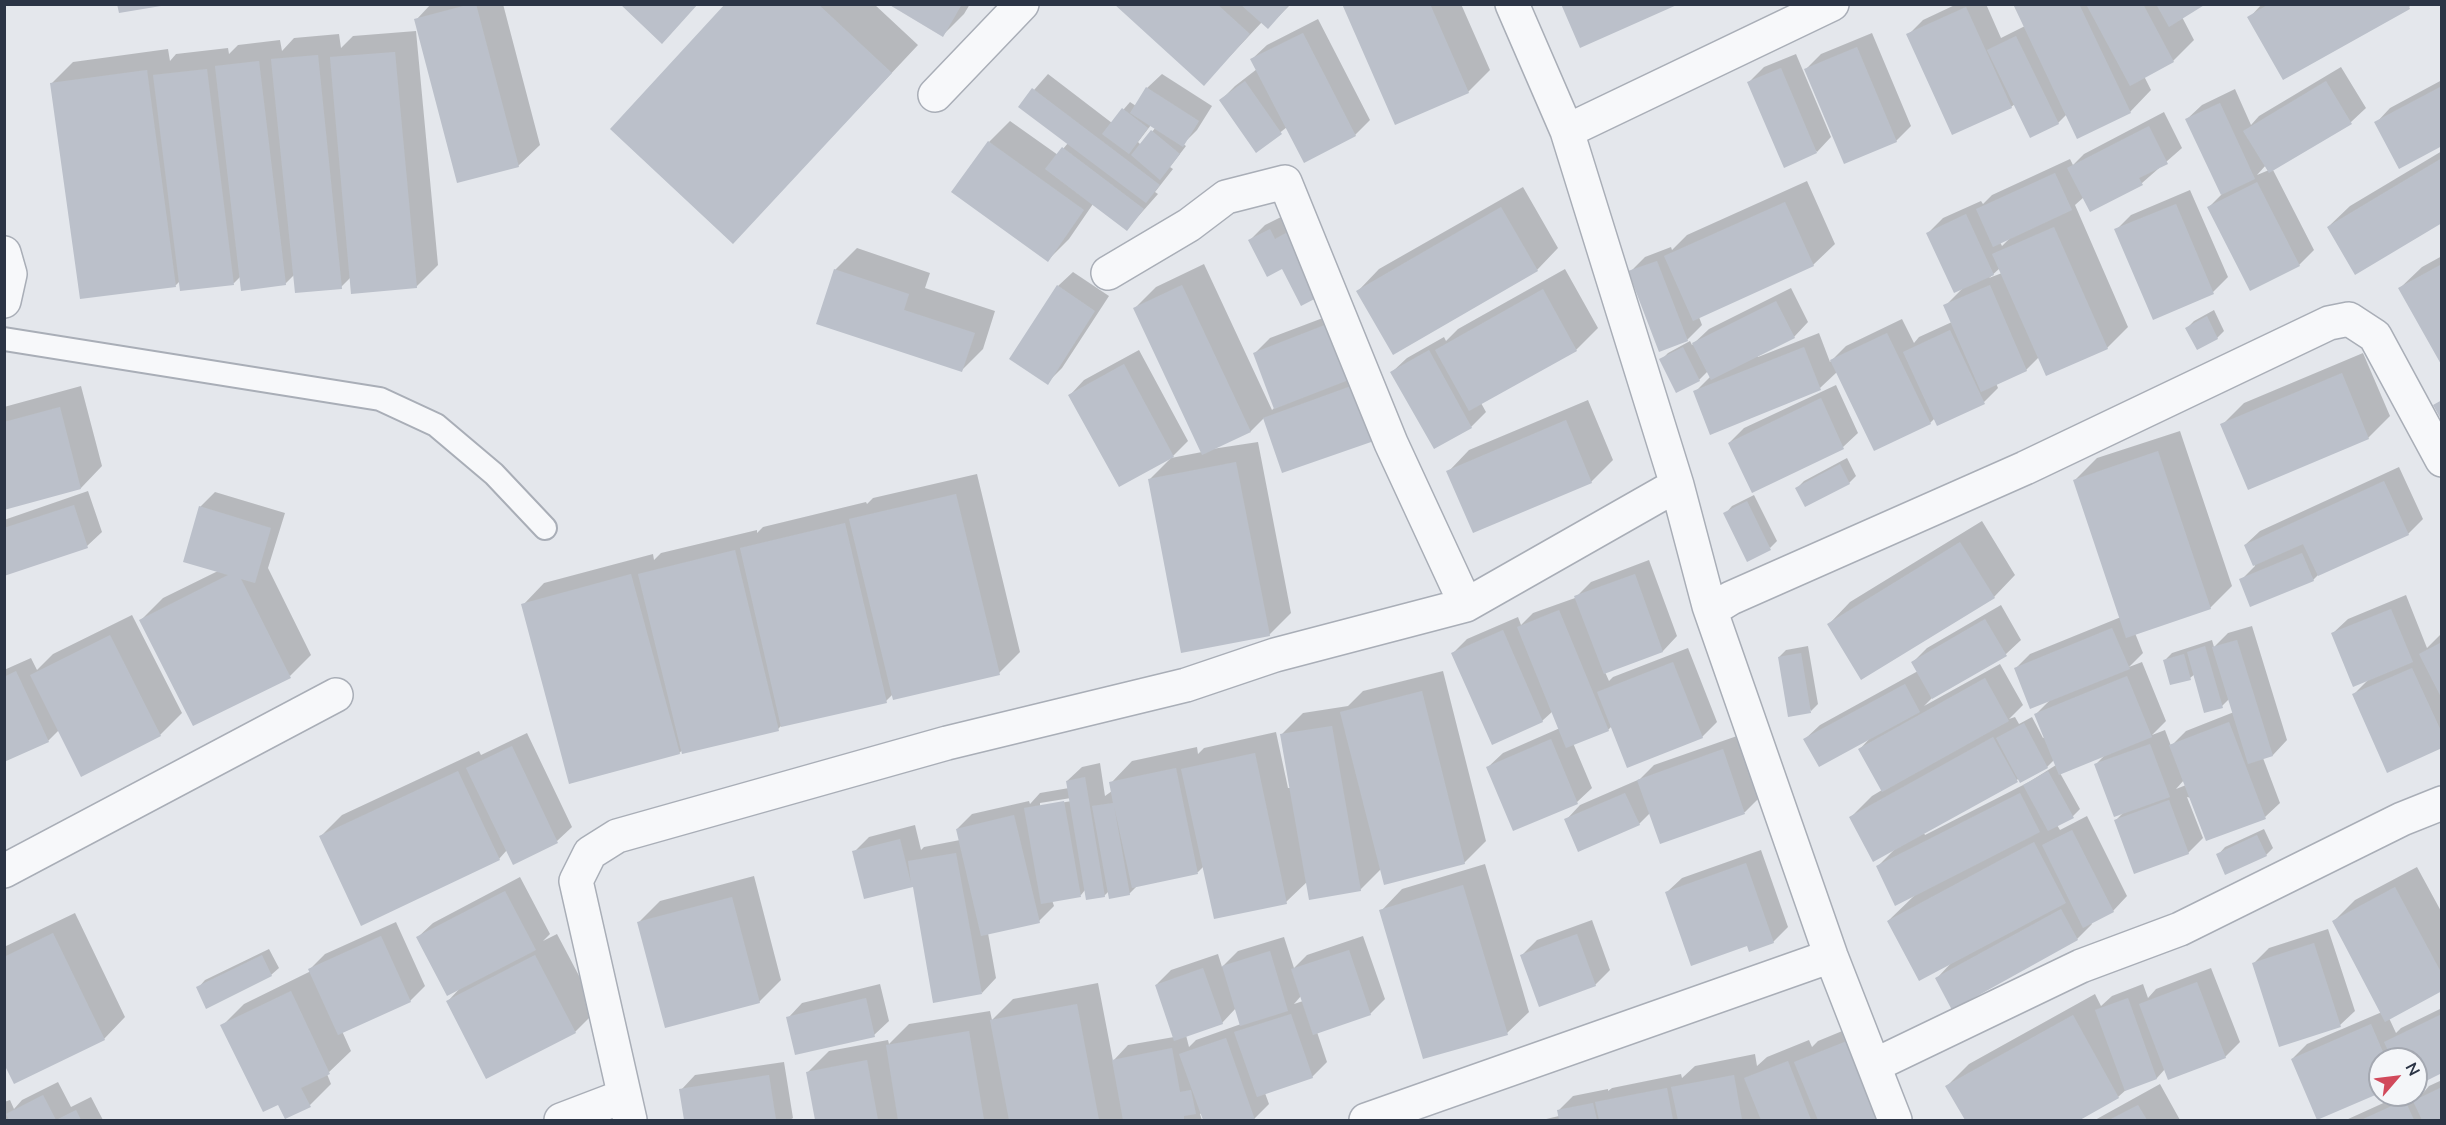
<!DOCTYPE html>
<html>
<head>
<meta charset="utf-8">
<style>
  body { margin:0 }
  #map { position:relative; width:2446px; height:1125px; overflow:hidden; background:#e4e7ec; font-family:"Nunito Sans",sans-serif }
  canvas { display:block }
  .frame { position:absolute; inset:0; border:6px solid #2b3445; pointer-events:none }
  .north { position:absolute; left:2368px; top:1047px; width:60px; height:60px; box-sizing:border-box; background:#f4f6f9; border:2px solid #a4a8b1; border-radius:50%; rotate:62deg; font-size:16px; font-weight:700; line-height:24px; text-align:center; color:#2b3445 }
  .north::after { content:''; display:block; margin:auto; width:21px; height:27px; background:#d1495b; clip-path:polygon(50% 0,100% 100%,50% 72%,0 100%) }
</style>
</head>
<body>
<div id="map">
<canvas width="2446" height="1125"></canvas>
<div class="frame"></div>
<div class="north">N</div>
</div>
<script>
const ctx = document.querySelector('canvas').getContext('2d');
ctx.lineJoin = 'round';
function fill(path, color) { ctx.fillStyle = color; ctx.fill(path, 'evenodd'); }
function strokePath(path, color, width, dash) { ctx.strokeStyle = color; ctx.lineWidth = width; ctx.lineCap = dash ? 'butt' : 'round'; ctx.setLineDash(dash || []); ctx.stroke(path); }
const shadow = new Path2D(`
  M431,4H503L540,145L518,166L416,20Z
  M728,4H874L918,45L733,242Z
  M891,4H970L964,14L943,35Z
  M1118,4H1291L1268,27L1262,22L1204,84Z
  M1344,4H1461L1490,70L1468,92Z
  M1957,4H1986L2001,38L2025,26L2015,4H2203L2182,17L2194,40L2173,61L2144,76L2151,90L2130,112L2067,114L2058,123L2015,104L2011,107L1908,35L1923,20Z
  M2262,4H2412L2409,7L2249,18Z
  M1318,19L1370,120L1355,135L1287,127L1257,151L1221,100L1235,86L1257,69L1252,59L1267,45Z
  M416,31L438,265L416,287L351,277L341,287L295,274L285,284L241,276L234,283L181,280L176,285L81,298L52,83L73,62L168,49L170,61L176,54L228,48L229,54L238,45L280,40L282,51L294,38L339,34L341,48L353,36Z
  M1872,33L1911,126L1896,141L1806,69L1821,54Z
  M1796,54L1831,137L1817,152L1749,82L1764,67Z
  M2341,67L2366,108L2351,122L2273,170L2314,250L2299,265L2209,207L2222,194L2187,119L2202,105L2235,89L2251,125L2259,116ZM2266,165L2269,170L2257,175Z
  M1048,74L1112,123L1130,102L1136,106L1147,88L1162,74L1212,106L1197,130L1183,144L1186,146L1170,167L1173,169L1155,192L1158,194L1127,229L1093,204L1069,239L1048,260L989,142L1010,121L1058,155L1068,143L1020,106ZM1151,125L1156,127L1141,145L1138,142Z
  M2442,80V144L2376,123L2390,108Z
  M2164,112L2182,148L2142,183L2084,197L2075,205L2128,327L2107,348L2039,357L2026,370L1996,383L1998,388L1984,402L1935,418L1930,423L1837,372L1820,388L1711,433L1695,392L1711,376L1708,371L1699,380L1661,360L1668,353L1690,341L1692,345L1709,329L1791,288L1808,322L1794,337L1757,355L1758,357L1819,333L1830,362L1846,346L1902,319L1914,343L1919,337L1952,322L1945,306L1962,289L1928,233L1943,218L1981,201L1983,204L1992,195L2070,159L2073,165L2084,154ZM2011,237L2002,246L2000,242ZM2000,268L2002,273L1989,278Z
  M2442,151V221L2328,227L2350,206Z
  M1807,181L1835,244L1813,265L1699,317L1702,325L1687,340L1630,272L1645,257L1671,247L1672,250L1687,235Z
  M1523,187L1558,248L1537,270L1358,291L1379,269Z
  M2190,190L2228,277L2213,292L2154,318L2116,230L2131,215Z
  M1285,215L1290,225L1282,267L1250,240L1265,225Z
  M857,248L930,273L925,288L995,311L983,349L962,370L835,270Z
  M2442,256V363L2400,288L2422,267Z
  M1204,264L1272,410L1275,407L1255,353L1270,338L1344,310L1369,372L1283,472L1264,418L1251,431L1212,449L1258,442L1291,613L1269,635L1149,480L1171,458L1202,452L1135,308L1156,287Z
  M1565,269L1598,328L1576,350L1481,403L1486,412L1471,427L1434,447L1392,372L1407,358L1444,337L1446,341L1458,329Z
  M1073,272L1109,296L1062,368L1047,383L1058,286Z
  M2214,310L2224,331L2217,338L2187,328L2194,321Z
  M1139,350L1188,441L1171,458L1070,395L1084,380Z
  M2363,353L2390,416L2368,438L2222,425L2244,403Z
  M1836,385L1858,433L1843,447L1752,491L1729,443L1744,428Z
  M81,386L102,466L81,488L4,508V407Z
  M1588,400L1613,460L1591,482L1448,472L1469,450Z
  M2180,431L2232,586L2210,608L2135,633L2143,653L2129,667L2142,662L2166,721L2152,735L2165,730L2171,746L2186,731L2234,712L2229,699L2222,706L2195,674L2190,678L2165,660L2172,653L2212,640L2214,647L2228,633L2252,626L2287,740L2273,755L2263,758L2280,803L2265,817L2187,797L2203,838L2188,853L2116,820L2124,812L2096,764L2106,754L2060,773L2080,809L2073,816L2057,825L2060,830L2087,816L2127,896L2113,911L2091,922L2092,924L2077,939L1952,1008L1937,978L1952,962L1888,921L1915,895L1877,867L1894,850L1851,817L1872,796L1882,790L1860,749L1870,738L1805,739L1820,725L1918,671L1913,662L1927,648L2001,605L2021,640L2006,654L1934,696L1924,706L2000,664L2023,705L2009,719L2015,717L2019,724L2032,717L2043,738L2045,737L2036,714L2051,699L2016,668L2030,654L2121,617L2075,480L2097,458ZM2054,760L2056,765L2029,782L1925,835L1924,833L2020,778L2047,767ZM2184,780L2186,785L2176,789Z
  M1847,458L1856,476L1849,483L1797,488L1804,481Z
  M2399,467L2423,519L2408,534L2319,574L2313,580H2241L2255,566L2245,545L2260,531Z
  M977,474L1020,652L999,673L893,694L886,701L782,725L778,729L683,750L679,753L523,605L544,583L653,554L654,560L661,553L757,530V533L763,527L866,502L867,504L873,498Z
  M88,491L102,532L87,546L4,575V520Z
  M215,492L285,513L268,568L311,655L290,676L141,620L163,598L218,571L200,507Z
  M1754,495L1777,541L1770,548L1725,514L1732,506Z
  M1982,521L2015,575L1994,597L1829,624L1850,602Z
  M1649,560L1677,636L1663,651L1605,672L1609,681L1613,677L1688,648L1717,722L1702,737L1612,726L1608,730L1573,743L1592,788L1577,802L1514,829L1488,767L1503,753L1560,728L1553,711L1542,721L1452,654L1467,639L1518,617L1521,625L1533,613L1575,598L1591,582Z
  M2406,595L2427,648L2442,633V746L2354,694L2370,678L2333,633L2348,619Z
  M132,615L182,713L160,735L59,730L48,741L4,760V670L31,658L37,670L53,654Z
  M1808,646L1818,704L1811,711L1779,657L1786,650Z
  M1443,671L1486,841L1464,863L1381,869L1360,890L1308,881L1286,902L1204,866L1198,872L1138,885L1129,894L1109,891L1104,896L1085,890L1081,895L1052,900L1054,906L1039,921L988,933L996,978L982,993L914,885L854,852L869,837L915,825L921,850L924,847L960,840L957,829L972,814L1029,801L1030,804L1040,793L1069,788L1067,781L1082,767L1100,763L1105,796L1112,791L1111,783L1132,761L1197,747L1198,754L1204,748L1276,732L1288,788H1291L1281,735L1303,713L1348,706L1363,691ZM1071,798L1072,801L1040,806V803Z
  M527,733L572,827L557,841L513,863L507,850L499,859L321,836L342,815L479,751L481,755Z
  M1737,736L1759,798L1745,812L1661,842L1651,812L1639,824L1566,820L1580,805L1640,779L1654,765Z
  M2264,829L2273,848L2266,855H2218L2225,847Z
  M1761,850L1788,927L1773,942L1667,892L1682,878Z
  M1485,864L1529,1012L1507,1033L1381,911L1402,889Z
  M2417,867L2442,913V990L2389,1018L2396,1033L2401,1028L2442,1008V1072L2416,1084V1059H2380V1091L2292,1059L2307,1044L2382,1012L2333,922L2355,900Z
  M754,876L781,980L759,1002L639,922L660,901Z
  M520,877L550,934L543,941L557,934L597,1010L575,1032L487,1077L448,1001L461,987L418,937L433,923Z
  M75,913L125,1017L104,1039L4,1061V947Z
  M1592,920L1610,970L1595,985L1522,955L1537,940Z
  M396,922L425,986L410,1001L342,1031L351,1051L327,1074L331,1084L310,1105L278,1103L222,1026L244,1004L311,971L310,969L325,954Z
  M2328,929L2355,1011L2340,1025L2254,963L2269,948Z
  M1363,936L1385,999L1370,1014L1317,1032L1327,1062L1312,1077L1265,1093L1269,1104L1254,1119L1249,1120H1205L1202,1113L1200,1114L1202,1120H816L808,1072L829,1051L888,1040L889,1044L909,1024L990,1011L992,1020L1013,999L1098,983L1113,1061L1128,1045L1174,1037L1156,985L1171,970L1218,954L1222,967L1238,951L1284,937L1294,968L1307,955ZM1301,996L1303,1001L1294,1004ZM1236,1008L1241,1024L1196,1040L1189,1047L1186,1035L1222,1023Z
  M269,949L279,968L271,975L198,988L205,980Z
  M2211,968L2240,1042L2225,1057L2165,1069L2157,1078L2127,1089L2118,1097L2077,1120H1967L1947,1086L1969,1064L2095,994L2101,1006L2112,996L2143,984L2148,998L2156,989Z
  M880,984L889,1021L874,1035L788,1018L802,1003Z
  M1869,1020L1910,1120H1542L1559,1116L1558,1111L1573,1096L1608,1089V1091L1612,1088L1681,1074L1682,1078L1695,1066L1755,1054L1757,1066L1767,1057L1809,1040L1812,1047L1818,1041Z
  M784,1062L793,1118L790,1120H686L681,1090L695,1075Z
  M2442,1080V1120H2439L2441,1118L2436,1120H2346L2401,1095H2416V1088L2420,1087L2423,1093L2429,1086Z
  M58,1082L71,1107L91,1097L103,1120H4V1102L10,1100L14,1109L22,1100Z
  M2160,1084L2180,1120H2095Z`);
const building = new Path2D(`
  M117,4H161V6L119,13Z
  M471,4H476L519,167L457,183L414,19Z
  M620,4H698L662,44Z
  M725,4H818L892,73L733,244L610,129Z
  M888,4H962L943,37Z
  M1114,4H1217L1250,34L1204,86Z
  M1240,4H1290L1268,29Z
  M1342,4H1430L1469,93L1395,125Z
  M1561,4H1679L1580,48Z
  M2013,4H2079L2131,113L2077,139Z
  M2086,4H2143L2174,62L2130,86Z
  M2156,4H2206L2169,27Z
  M2269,4H2408L2410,9L2283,80L2247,17Z
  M1966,7L2012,108L1952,135L1906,34Z
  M1303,33L1356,136L1304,163L1250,59Z
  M2016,36L2059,124L2030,138L1987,50Z
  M1857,47L1897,142L1844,164L1804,69Z
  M395,52L417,288L351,294L330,57Z
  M318,55L342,289L295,293L271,59Z
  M259,61L286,285L241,291L215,66Z
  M1781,68L1817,153L1784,168L1747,82Z
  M207,69L234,285L180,291L153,75Z
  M147,70L176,287L80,299L50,83Z
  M1245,81L1282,134L1256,153L1219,100Z
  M2326,81L2352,124L2269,173L2243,131Z
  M2442,86V146L2399,169L2374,122Z
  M1146,87L1199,121L1183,147L1130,113Z
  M1032,88L1160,185L1146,203L1018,107Z
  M2220,103L2255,179L2221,195L2185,119Z
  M1122,108L1148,128L1129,154L1102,134Z
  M2149,126L2168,164L2139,178L2143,185L2090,212L2067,168Z
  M1151,130L1180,154L1160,180L1131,155Z
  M988,141L1084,210L1048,262L951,192Z
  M1062,147L1144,209L1127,231L1045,169Z
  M2442,158V223L2355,275L2327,227Z
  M2055,173L2072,210L1993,247L1976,209Z
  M2257,182L2300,266L2250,291L2207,207Z
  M1785,202L1814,266L1693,321L1664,256Z
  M2176,204L2214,294L2153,320L2114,229Z
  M1501,207L1538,271L1393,355L1356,291Z
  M1966,214L1994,275L1954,293L1926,233Z
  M2054,227L2108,349L2046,376L1992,254Z
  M1270,229L1275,239L1293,229L1326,293L1301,306L1282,269L1267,277L1248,240Z
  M1657,261L1688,341L1659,352L1628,271Z
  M2442,264V366L2398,288Z
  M834,269L909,294L904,310L975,333L962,372L816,324Z
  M1057,285L1095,311L1048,385L1009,359Z
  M1182,285L1251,432L1202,455L1133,308Z
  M1990,285L2027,371L1981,392L1943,305Z
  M1543,289L1577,351L1469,411L1435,350Z
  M1776,301L1795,338L1711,380L1692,343Z
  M2207,316L2218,339L2197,350L2185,328Z
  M1330,323L1351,379L1274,409L1253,353Z
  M1950,330L1985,404L1937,426L1903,352Z
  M1887,333L1931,424L1874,451L1830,360Z
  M1683,347L1700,381L1676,393L1659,359Z
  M1804,347L1821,390L1710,435L1693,391Z
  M1429,350L1472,428L1434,449L1390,372Z
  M1124,364L1174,457L1119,487L1068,395Z
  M2342,373L2369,439L2248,490L2220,424Z
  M1354,385L1374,441L1282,473L1263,418Z
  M1821,398L1844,449L1752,493L1728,443Z
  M2442,400V421L2433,405Z
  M60,407L81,489L4,510V422Z
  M1566,420L1592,483L1473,533L1446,471Z
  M2158,451L2211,609L2126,638L2073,480Z
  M1236,462L1270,636L1181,653L1148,479Z
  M1840,464L1850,484L1805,507L1795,488Z
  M2384,481L2409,535L2318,576L2303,544L2253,566L2244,545Z
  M956,494L1000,675L893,700L849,519Z
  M1747,501L1771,550L1747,562L1723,513Z
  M74,505L88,548L4,576V528Z
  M199,506L271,528L255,583L241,579L291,678L193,726L139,620L228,575L183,562Z
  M845,523L887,703L781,727L740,548Z
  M1960,542L1995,598L1861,680L1827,624Z
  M735,550L779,731L682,754L638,574Z
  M2302,553L2314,581L2250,607L2239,579Z
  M631,574L680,754L569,784L521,604Z
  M1635,574L1663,652L1604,674L1574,596Z
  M2391,609L2413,662L2353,687L2331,633Z
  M1559,610L1609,731L1566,748L1517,627Z
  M1985,619L2007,656L1932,699L1911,662Z
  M2112,628L2130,669L2030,709L2014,668Z
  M1503,630L1543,722L1492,745L1451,653Z
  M110,635L161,736L81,777L30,675Z
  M2237,640L2273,756L2248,764L2212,647Z
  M2442,642V699L2419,654Z
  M2205,646L2223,708L2204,713L2187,652Z
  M1801,653L1811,713L1788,717L1778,657Z
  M2184,654L2191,680L2170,685L2163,660Z
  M1673,662L1703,738L1627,768L1597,692Z
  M2412,668L2442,733V748L2387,773L2352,694Z
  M16,671L49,742L4,762V677Z
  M2127,676L2152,737L2059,775L2034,714Z
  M1985,678L2009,721L1882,792L1858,749Z
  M1905,684L1920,712L1819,767L1803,739Z
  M1422,691L1465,864L1384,885L1340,712Z
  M2229,722L2266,819L2206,841L2169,745Z
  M2024,723L2048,768L2020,783L1996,738Z
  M1332,726L1361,891L1309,900L1280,734Z
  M1993,737L2018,782L1873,862L1849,817Z
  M1551,739L1578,804L1513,831L1486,767Z
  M2150,744L2170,797L2114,817L2094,764Z
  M512,746L558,843L513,865L466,768Z
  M1723,749L1745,814L1660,844L1637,780Z
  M1255,753L1287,904L1214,919L1181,769Z
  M1176,768L1198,874L1132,888L1114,806L1130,895L1109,899L1092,806L1113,803L1109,782Z
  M458,771L500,860L361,926L319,836Z
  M2048,771L2074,818L2048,831L2023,785Z
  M1085,777L1105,897L1086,900L1066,781Z
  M1625,793L1640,825L1578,852L1564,819Z
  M2020,793L2040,832L1895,906L1876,866Z
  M2169,800L2189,854L2134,874L2114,820Z
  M1064,801L1081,897L1041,904L1024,808Z
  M1014,815L1040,923L981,936L956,829Z
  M2072,830L2114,912L2083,928L2042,845Z
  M2257,835L2267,856L2225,875L2216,854Z
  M900,839L911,883L908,861L956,853L982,994L933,1003L913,887L864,899L852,851Z
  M2034,842L2066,903L1919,981L1887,921Z
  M1746,863L1774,943L1749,952L1747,946L1691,966L1665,892Z
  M1463,885L1508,1035L1423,1059L1379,910Z
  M2395,887L2442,974V991L2385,1022L2332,921Z
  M505,891L536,950L447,996L416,937Z
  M732,897L760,1003L665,1028L637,922Z
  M2061,909L2078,940L1952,1010L1935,978Z
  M53,933L105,1040L14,1084L4,1064V957Z
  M1577,934L1596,986L1539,1007L1520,955Z
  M381,936L411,1002L338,1035L308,969Z
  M2314,943L2341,1027L2279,1047L2252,963Z
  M1349,950L1371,1015L1313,1035L1291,969Z
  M1270,951L1288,1011L1240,1026L1222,966Z
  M262,955L272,976L206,1009L196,987Z
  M535,955L576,1033L486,1079L446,1001Z
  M1203,968L1223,1024L1174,1041L1155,985Z
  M2197,982L2226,1058L2168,1080L2139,1004Z
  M291,991L330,1074L301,1088L311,1107L285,1119L278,1105L263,1112L220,1025Z
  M866,998L875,1037L795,1055L786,1017Z
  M2128,998L2157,1079L2125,1091L2095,1010Z
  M1077,1004L1099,1120H1009L990,1020Z
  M1291,1014L1313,1078L1257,1097L1234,1032Z
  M2442,1014V1073L2416,1086V1059H2392L2384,1042Z
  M2073,1015L2119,1098L2080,1120H1965L1945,1086Z
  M2371,1024L2386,1059H2380V1093L2317,1120L2291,1059Z
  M969,1031L984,1120H898L886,1045Z
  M1226,1038L1255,1120H1203L1179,1054Z
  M1847,1041L1880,1120H1818L1794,1062Z
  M1172,1048L1180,1092L1191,1090L1196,1114L1184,1116V1120H1123L1112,1060Z
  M867,1060L878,1120H815L806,1072Z
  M1788,1061L1811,1120H1761L1744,1078Z
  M769,1075L776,1120H684L679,1089Z
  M1734,1075L1742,1120H1678L1671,1087Z
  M2442,1087V1120H2422L2413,1101Z
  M1667,1088L1673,1120H1599L1595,1102Z
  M43,1095L56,1120L76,1110L81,1120H9L6,1114Z
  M2405,1100L2414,1120H2361Z
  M1593,1103L1597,1120H1559L1557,1110Z
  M2138,1105L2147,1120H2109Z`);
const service = new Path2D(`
  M4,339L380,399L436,425L494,474L545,528`);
const minor = new Path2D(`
  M1512,4L1567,131L1677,485L1709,606L1831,956L1895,1120
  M935,95L1022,4
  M1567,131L1832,4
  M4,253L10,274L4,301
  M1108,273L1189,225L1226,197L1285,182L1391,443L1466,605
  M1709,606H1718L1731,598L2025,468L2329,323L2349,319L2375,336L2442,460
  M4,871L336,695
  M1875,1065L2081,966L2180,929L2402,819L2442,803
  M561,1120L624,1096
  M630,1120L576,881L590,853L617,836L947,743L1186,685L1275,655L1466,605L1677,485
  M1366,1120L1831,956`);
fill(shadow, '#0003');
fill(building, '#bbc0ca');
strokePath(service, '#a9aeb7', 26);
strokePath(minor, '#a9aeb7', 36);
strokePath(service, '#f7f8fa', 22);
strokePath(minor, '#f7f8fa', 33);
</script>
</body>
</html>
